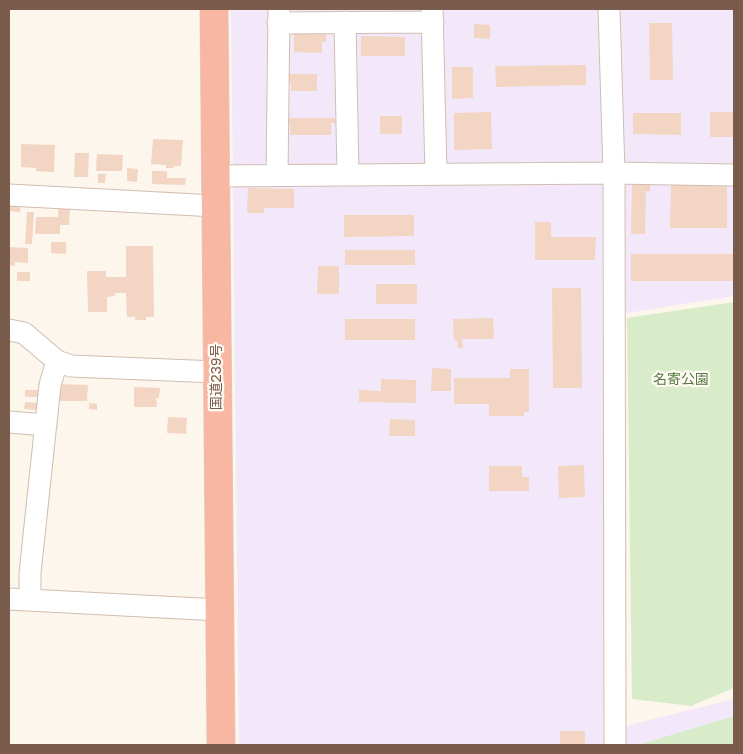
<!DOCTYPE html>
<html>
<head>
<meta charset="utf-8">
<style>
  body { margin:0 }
  #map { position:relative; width:743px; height:754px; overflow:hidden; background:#fdf6ec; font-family:"Golos Text",sans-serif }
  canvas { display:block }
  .frame { position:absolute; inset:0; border:10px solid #7a5c4d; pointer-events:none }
</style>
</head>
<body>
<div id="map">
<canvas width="743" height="754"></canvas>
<div class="frame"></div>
</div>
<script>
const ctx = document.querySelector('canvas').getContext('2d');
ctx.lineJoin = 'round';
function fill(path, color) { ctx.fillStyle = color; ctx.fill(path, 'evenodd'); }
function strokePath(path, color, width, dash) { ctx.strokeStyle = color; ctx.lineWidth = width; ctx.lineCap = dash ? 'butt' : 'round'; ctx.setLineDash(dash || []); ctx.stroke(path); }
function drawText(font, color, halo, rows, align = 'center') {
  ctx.font = font + ' "Golos Text","Noto Sans JP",sans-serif'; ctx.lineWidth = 4.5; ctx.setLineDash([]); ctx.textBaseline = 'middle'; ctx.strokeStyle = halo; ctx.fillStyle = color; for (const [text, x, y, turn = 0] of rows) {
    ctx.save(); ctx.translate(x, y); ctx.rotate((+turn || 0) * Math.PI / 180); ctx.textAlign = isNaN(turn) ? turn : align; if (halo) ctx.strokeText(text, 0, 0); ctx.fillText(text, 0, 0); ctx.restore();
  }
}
const education = new Path2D(`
  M231,9H734V296L621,314L625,726L734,699V745H239Z`);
const green = new Path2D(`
  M734,302V688L691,706L632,699L627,318Z
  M734,716V745H638Z`);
const building = new Path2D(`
  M649,23H672L673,80H650Z
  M474,24L490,25V39L474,38Z
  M294,34H326V42H322V53L294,52Z
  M361,36L405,37V56H361Z
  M586,65V85L496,87L495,66Z
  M452,67H473V98L452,99Z
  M287,74H317V91H291V82H287Z
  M491,112L492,149L454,150V113Z
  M710,112H734V137H710Z
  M633,113H681V135L633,134Z
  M380,116H402V134H380Z
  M285,118H335V123H331V135H290V125H285Z
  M153,139L183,140L181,166H174V168H166V165L151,164Z
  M21,144L55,145L54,172L36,171V168L21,167Z
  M75,153H89L88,177H74Z
  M97,154L123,155L122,171H96Z
  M127,168L138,169L137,182L127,181Z
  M152,171H167V178H186L185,185L152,184Z
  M98,174H106L105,183H98Z
  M632,184H650V192L646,191L645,234H631Z
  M671,184H727V228H670Z
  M248,188L294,189V208H264V213H247Z
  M9,203H21L20,212L9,211Z
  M58,208H70L69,225H60V234H35L36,217H58Z
  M27,212H34L32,244H25Z
  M344,215H414V236L344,237Z
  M535,222H551V237H596L595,260H535Z
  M51,242H66V254L51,253Z
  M126,246H153L154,317H146V320H135V317H127L126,293H115V296L107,297V312H88L87,271H106V277H126Z
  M9,247L28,248V263L15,262V266L9,265Z
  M345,250H415V265H345Z
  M631,254H733V281H631Z
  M318,266H339V294H317Z
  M17,272H30V281H17Z
  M376,284H417V304H376Z
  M552,288H581L582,388H553Z
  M493,318L494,339H462L463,348H458L457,340H454L453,319Z
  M345,319H415V340H345Z
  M432,368L451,369V391H431Z
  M510,369H529V412H524V416H489V404H454V378H510Z
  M381,379L416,380V403L359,402V390L381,391Z
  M58,384L88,385L87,401H58Z
  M134,387L160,388L159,398H156L157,407H134Z
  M25,390H39V397H25Z
  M25,402L37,403V410L24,409Z
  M89,403L97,404V410L89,409Z
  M168,417L187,418L186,434L167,433Z
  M390,419L415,420V436H389Z
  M584,465L585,497L559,498L558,466Z
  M489,466H522V477H529V491H489Z
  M560,731H585V745H560Z`);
const minor = new Path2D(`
  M432,9L436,174
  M609,9L614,173L615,745
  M345,22L348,175
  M278,23L433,22
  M277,175L279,9
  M215,176L614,173L734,175
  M9,195L216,206
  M9,330L24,333L57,361L71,366L217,372
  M9,422L46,425
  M9,599L219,610
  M30,600V573L50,385L57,361`);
const highway = new Path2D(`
  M214,9L221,745`);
const streetNames = [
  ["国道239号",217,377,-90]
];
const parkNames = [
  ["名寄公園",681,380]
];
fill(education, '#f3e8fa');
fill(green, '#d8ecc9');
fill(building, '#f3d5c3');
strokePath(minor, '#d1beb0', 23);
strokePath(highway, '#dad1cd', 29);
strokePath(minor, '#fff', 21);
strokePath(highway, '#f7b7a3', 28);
drawText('14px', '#7a5c4d', '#fffaf3', streetNames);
drawText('14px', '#537a41', '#fffaf3', parkNames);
</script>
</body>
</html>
